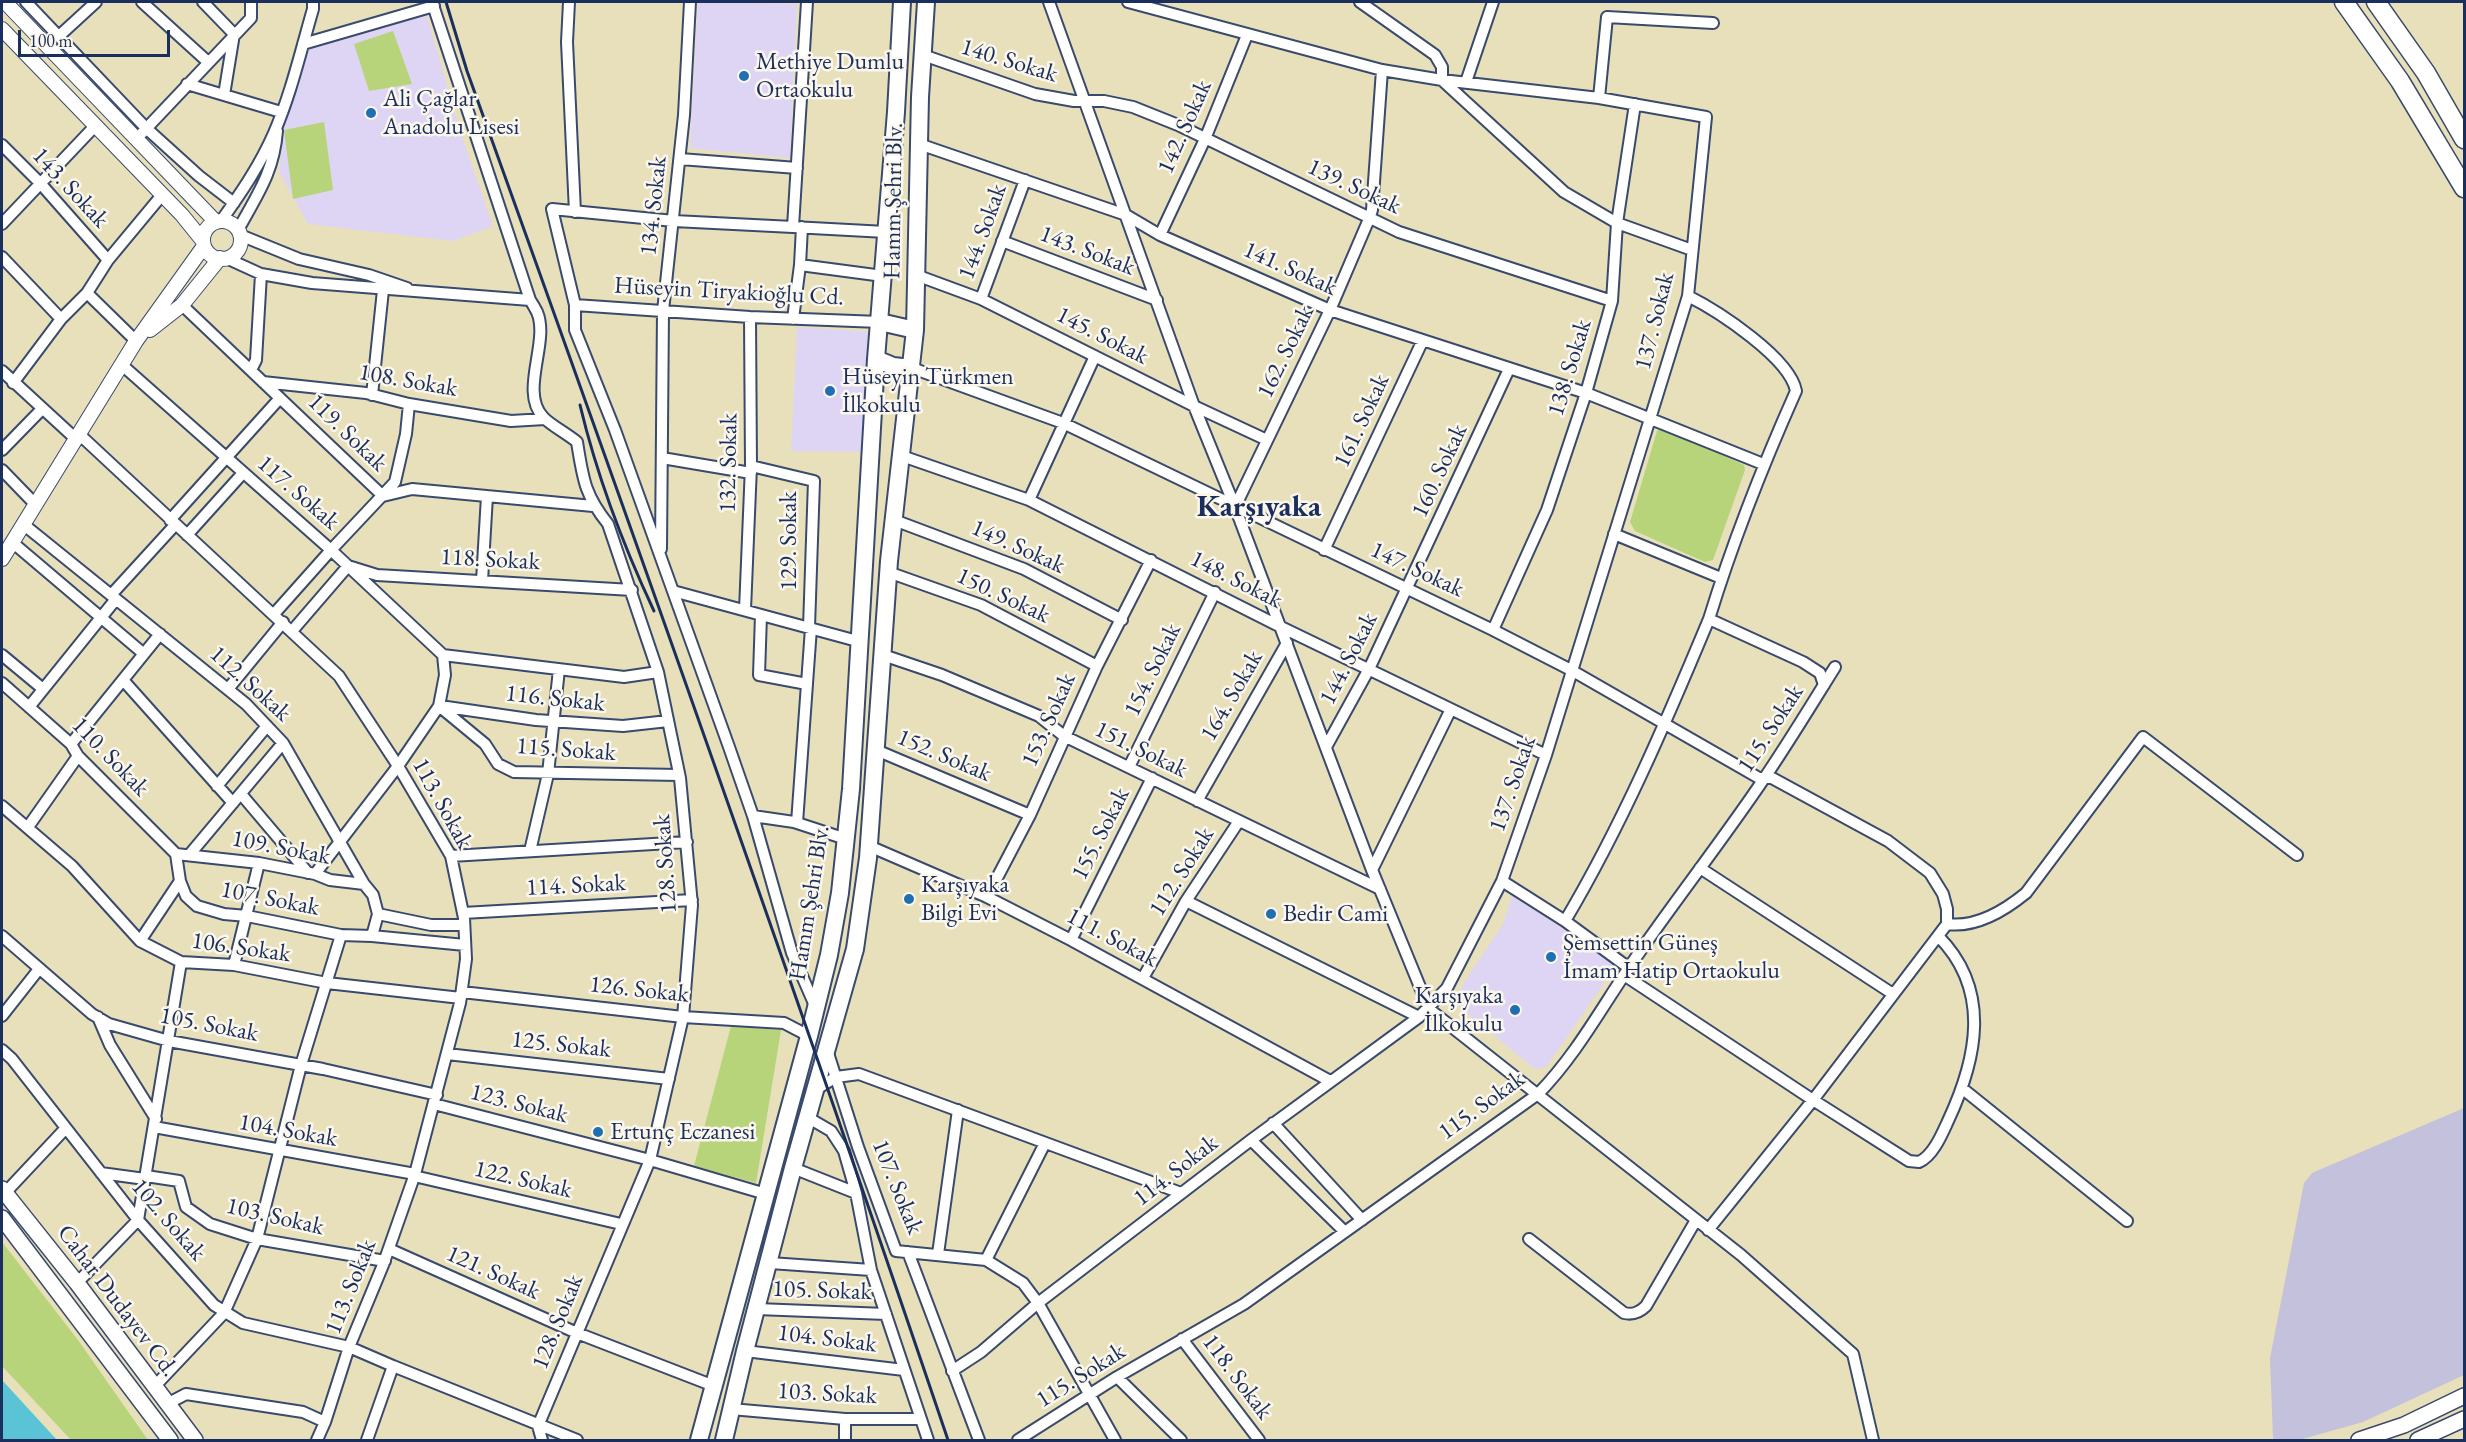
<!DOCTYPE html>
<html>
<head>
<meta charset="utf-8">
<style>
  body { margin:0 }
  #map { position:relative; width:2466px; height:1442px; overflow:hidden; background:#e7e0ba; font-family:"EB Garamond",serif }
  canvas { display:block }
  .frame { position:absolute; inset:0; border:3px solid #1b2f5e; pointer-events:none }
  .scale { position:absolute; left:18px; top:30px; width:152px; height:27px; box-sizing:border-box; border:3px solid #1b2f5e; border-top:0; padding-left:8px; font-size:18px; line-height:21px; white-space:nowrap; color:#1b2f5e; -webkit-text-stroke:4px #fbf7ec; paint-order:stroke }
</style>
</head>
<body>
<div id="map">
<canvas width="2466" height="1442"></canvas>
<div class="frame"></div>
<div class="scale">100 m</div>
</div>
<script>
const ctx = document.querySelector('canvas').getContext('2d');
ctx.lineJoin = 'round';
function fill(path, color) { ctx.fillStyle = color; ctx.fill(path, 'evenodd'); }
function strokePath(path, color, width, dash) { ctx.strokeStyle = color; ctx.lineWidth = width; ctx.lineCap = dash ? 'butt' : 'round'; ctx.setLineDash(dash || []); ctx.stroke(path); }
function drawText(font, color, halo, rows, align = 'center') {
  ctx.font = font + ' "EB Garamond",serif'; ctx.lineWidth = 5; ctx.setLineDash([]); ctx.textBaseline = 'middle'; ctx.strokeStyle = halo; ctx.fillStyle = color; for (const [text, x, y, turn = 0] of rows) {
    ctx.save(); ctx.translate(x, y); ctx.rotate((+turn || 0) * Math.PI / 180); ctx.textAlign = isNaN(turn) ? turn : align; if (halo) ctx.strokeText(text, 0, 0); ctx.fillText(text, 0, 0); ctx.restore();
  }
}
const built = new Path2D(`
  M698,2L797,4L790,158L690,148Z
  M427,16L461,134L493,226L453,241L308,224L279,172L284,130L291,96L307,47L416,17Z
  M797,327L871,332L862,452L791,451Z
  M1512,896L1618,963L1546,1067L1535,1069L1452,1001L1503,924Z`);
const industrial = new Path2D(`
  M2464,1108V1375L2363,1422L2299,1440H2276L2273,1438L2270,1358L2304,1183L2312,1173Z`);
const green = new Path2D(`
  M393,31L412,84L369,91L354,44Z
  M324,122L333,190L293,199L284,130Z
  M1662,428L1744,465L1745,470L1713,560L1705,562L1635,531L1630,522L1657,431Z
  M731,1026L781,1030L756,1183L694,1166Z
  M2,1242L78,1340L148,1440H71L2,1366Z`);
const water = new Path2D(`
  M2,1380L57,1440H2Z`);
const minor = new Path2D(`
  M26,2L146,128L199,176L234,203
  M142,2L208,62
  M203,2L234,34L224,95
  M432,2L530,300C532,303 535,308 537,312C550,342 519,391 543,417C549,424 569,435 577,442C583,478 584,494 608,524L658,672L680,778L692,905L683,1017L650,1160L538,1426L542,1440
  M569,2L567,42L575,212
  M807,2L793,227L674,221L552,209L575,305V330L615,430L729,747L753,816L792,953L816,1008
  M1049,2L1194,406L1235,507L1372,870L1429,1009L1741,1255L1853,1354L1873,1440
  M1360,2L1435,55L1442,67V80L1564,192L1617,223L1692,250
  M59,36L96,2
  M303,44L434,6
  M923,55L1035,94L1074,101H1104L1133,107L1178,125L1399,232L1612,301
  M1466,82L1493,2
  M187,84L281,112
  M1599,98L1607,17L1713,23
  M142,133L251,18V2
  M919,144L1126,215L1160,235L1330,310L1586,393L1763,464
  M2,145L40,183L108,260
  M680,159L797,168
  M221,221C241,193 260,165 274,133C291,94 301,50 313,9V2
  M2,224L95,126
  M793,227L886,232
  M238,230C257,195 274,172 277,131
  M240,235L299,259L369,275L407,288
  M1160,235L1205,139L1247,35
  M1002,241L1157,300
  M2,257L61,319
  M226,258L261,274L312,283L530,300
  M800,265L883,276
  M916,275L981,299L1194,406L1267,440
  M87,293L136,341
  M1688,296C1718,311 1790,358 1796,391C1763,465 1733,541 1709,619
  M981,299L1025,180
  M182,305L383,496L412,489L593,506
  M575,305L750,317L880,322
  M793,319L800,265L802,227
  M122,365L331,550L443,655L445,675L439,706L398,766L315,874
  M912,368L1063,423L1493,630L1571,670L1759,778H1772L1888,841L1930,873L1943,894L1947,909V924L1813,1100L1708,1230
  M251,370L256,360L261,274
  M2,371L77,440
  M263,382L366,393L409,404L511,421L545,419
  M13,383L61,319L87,293L108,260L162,195
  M372,395L383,290
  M80,435L339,676L398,766L451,856L464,918L466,959L460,1003L415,1174L383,1265L349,1347L325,1422L317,1440
  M2,450L42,409
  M902,456L1029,500L1281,627L1546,755
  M662,458L751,473
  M751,466L814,481L809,627
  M2,470L35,504
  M1029,500L1095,356
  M1235,507L1330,310L1369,219L1372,210L1382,70
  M170,520L280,398
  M894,520L1024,569L1122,620
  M23,524L246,704L283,743L364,884L373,895L378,914
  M1614,534L1721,578
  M187,535L243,473
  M12,542L144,654
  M661,549L663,311L684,115L690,2
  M1324,550L1422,342
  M888,572L981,605L1097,666
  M482,581L487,496
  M673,591L861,642
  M111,595L175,525
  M745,610L751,466L750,317
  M274,614L331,550L395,482L406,434L409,404
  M761,615L759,675L807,684
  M1493,630L1547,510L1586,393L1612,301L1617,223L1635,104
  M292,631L348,566L377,575L632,590
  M2,655L43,689
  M443,655L624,677L658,672
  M883,655L942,675L1039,716L1064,736L1380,889
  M123,680L233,803
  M2,683L71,744L78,756L176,854L259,863L315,874L330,880L364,884
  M228,689L283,622
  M439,706L485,744L498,764L514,772L679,775
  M440,706L536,720L623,726L668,721
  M29,707L116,599
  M71,744L160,634
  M1326,747L1369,669L1509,369
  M876,750L1030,815
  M1129,767L1215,592
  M217,786L267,726
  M241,794L308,873
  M1197,801L1287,643
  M2,806L72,866L140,941L181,962L234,965L327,983L461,998
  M753,816L794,822L846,839
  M797,823L811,628
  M28,827L78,756
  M869,846L987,897L1071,940L1330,1081
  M530,851L548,774L559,669
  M176,854L180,881L186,896L197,906L224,914L247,916L341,935L372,936L378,914
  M190,854L283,743
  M451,856L687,842
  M1700,868L1893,994
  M1372,870L1451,709
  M1502,881L1565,921C1622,825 1666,722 1709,619L1803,662L1820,673L1824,685
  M987,897L1030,815L1097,666L1151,560
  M1186,901L1419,1017
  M463,913L692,900
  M378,914L431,925H464
  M1565,921L1629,968
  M1947,924C1976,928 2004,911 2026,893L2143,737L2297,855
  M2,936L92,1014L109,1024L169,1041L323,1069L437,1095
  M372,936L465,945
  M1071,940L1152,778
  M140,941L180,881
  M234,965L259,863
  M1624,975L1813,1100L1909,1161L1919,1162C1933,1156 1942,1134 1948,1121C1977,1059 1992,990 1938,936
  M1143,978L1186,901L1239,821
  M462,992L683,1017L784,1023L809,1036
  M2,1016L39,969
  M98,1017L110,1045L156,1119
  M2,1050L12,1059L138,1220L214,1305L243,1323L349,1347L393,1366L367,1440
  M827,1050L858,1147L896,1251L986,1260L1023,1283L1038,1303L1115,1440
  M447,1054L669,1079
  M1963,1089L2127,1221
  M815,1090L836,1077L859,1074L1181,1193
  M434,1104L650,1160L766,1194
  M807,1117L831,1131L844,1151L856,1193L871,1270L928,1440
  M1273,1123L1362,1220
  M154,1127L415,1174
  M1251,1140L1345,1232
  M793,1168L856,1193
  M101,1173L145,1179
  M146,1176L179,1181L186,1207L210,1224L257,1239L385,1261
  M414,1176L621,1224
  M5,1193L65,1129
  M1529,1239L1624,1313C1633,1315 1639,1313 1646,1306L1696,1220
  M389,1249L577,1333L714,1386
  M908,1252L979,1440
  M938,1254L958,1110
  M986,1260L1045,1143
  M770,1263L871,1270
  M77,1283L138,1220L181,962
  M757,1309L886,1314
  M1182,1339L1259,1440
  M745,1351L904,1370
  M393,1366L577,1440
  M952,1371L981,1352L1038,1303L1251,1140L1419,1017L1447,988L1502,881L1546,755L1688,296L1706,117L1599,98L1442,80L1382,70L1128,2
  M1117,1377L1181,1440
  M154,1387L224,1313L257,1239L301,1065L341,935
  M167,1404L186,1394L303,1412L325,1422
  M731,1409L845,1419H920
  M845,1419V1440
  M1018,1440L1117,1377L1244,1304L1538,1094C1579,1052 1605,1001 1639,953C1678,897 1720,843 1759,786C1786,747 1810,707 1835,667`);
const tertiary = new Path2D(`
  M5,2L216,222
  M2,29L182,215L203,241
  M203 240a19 19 0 1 1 38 0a19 19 0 1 1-38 0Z
  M150,330L182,305L220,258
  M2,559L136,341L204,246`);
const secondary = new Path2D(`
  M2,1189L77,1283L195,1440
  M2,1218L170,1440
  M2359,1440L2404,1425L2464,1396
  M2418,1440L2464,1419`);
const primary = new Path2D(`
  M880,322L915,330
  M876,359L893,366L912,368
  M699,1440L809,1036L829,955L840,893L851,789L876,359L896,112L902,2
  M724,1440L745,1351L793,1168L855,949L868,858L889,561L915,330L920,97L926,2`);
const trunk = new Path2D(`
  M2344,2L2400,81L2464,188
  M2376,2L2426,73L2464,139`);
const rail = new Path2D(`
  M446,2L467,71C631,526 793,982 948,1440
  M580,405C597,476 623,545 654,611`);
const markers = [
  [744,76,6,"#1f6fb2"],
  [371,113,6,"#1f6fb2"],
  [830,391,6,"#1f6fb2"],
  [909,899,6,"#1f6fb2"],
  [1271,914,6,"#1f6fb2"],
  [1551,957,6,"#1f6fb2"],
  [1515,1010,6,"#1f6fb2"],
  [598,1132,6,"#1f6fb2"]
];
const streetNames = [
  ["140. Sokak",1009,61,17],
  ["142. Sokak",1185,127,-66],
  ["139. Sokak",1354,187,25],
  ["143. Sokak",70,188,47],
  ["Hamm Şehri Blv.",894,201,-89],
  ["134. Sokak",654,206,-84],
  ["144. Sokak",983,232,-70],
  ["143. Sokak",1087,251,21],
  ["141. Sokak",1290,269,24],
  ["Hüseyin Tiryakioğlu Cd.",729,292,3],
  ["137. Sokak",1655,321,-76],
  ["145. Sokak",1102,336,27],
  ["162. Sokak",1286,352,-64],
  ["138. Sokak",1570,368,-73],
  ["108. Sokak",408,381,10],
  ["161. Sokak",1362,421,-65],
  ["119. Sokak",347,433,44],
  ["132. Sokak",729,463,-89],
  ["160. Sokak",1440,471,-65],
  ["117. Sokak",298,493,41],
  ["129. Sokak",789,541,-90],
  ["149. Sokak",1018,547,24],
  ["118. Sokak",490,560,3],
  ["147. Sokak",1417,570,25],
  ["148. Sokak",1236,580,27],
  ["150. Sokak",1003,596,25],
  ["144. Sokak",1349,659,-63],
  ["154. Sokak",1153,670,-64],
  ["112. Sokak",250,684,42],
  ["164. Sokak",1232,696,-60],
  ["116. Sokak",555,699,6],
  ["153. Sokak",1049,720,-66],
  ["115. Sokak",1771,729,-57],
  ["115. Sokak",566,750,4],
  ["151. Sokak",1141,750,26],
  ["152. Sokak",944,756,23],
  ["110. Sokak",110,757,46],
  ["137. Sokak",1513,784,-71],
  ["113. Sokak",442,804,61],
  ["155. Sokak",1101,834,-63],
  ["109. Sokak",281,848,11],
  ["128. Sokak",666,864,-94],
  ["112. Sokak",1182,872,-58],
  ["114. Sokak",576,886,-3],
  ["107. Sokak",270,899,11],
  ["Hamm Şehri Blv.",810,903,-81],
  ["111. Sokak",1112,938,28],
  ["106. Sokak",241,948,8],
  ["126. Sokak",639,990,6],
  ["105. Sokak",209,1025,11],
  ["125. Sokak",561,1045,6],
  ["123. Sokak",519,1104,14],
  ["115. Sokak",1482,1106,-36],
  ["104. Sokak",288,1131,10],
  ["114. Sokak",1176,1171,-38],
  ["122. Sokak",523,1180,13],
  ["107. Sokak",897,1187,68],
  ["103. Sokak",275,1217,13],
  ["102. Sokak",168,1220,49],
  ["121. Sokak",493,1273,24],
  ["113. Sokak",351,1287,-68],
  ["105. Sokak",822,1291,2],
  ["Cahar Dudayev Cd.",117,1301,53],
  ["128. Sokak",558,1322,-68],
  ["104. Sokak",827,1339,7],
  ["115. Sokak",1081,1376,-32],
  ["118. Sokak",1237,1377,53],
  ["103. Sokak",827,1394,3]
];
const poiNames = [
  ["Methiye Dumlu",756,62],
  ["Ortaokulu",756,90],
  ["Ali Çağlar",383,99],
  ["Anadolu Lisesi",383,127],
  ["Hüseyin Türkmen",842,377],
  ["İlkokulu",842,405],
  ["Karşıyaka",921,885],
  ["Bilgi Evi",921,913],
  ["Bedir Cami",1283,914],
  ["Şemsettin Güneş",1563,943],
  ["İmam Hatip Ortaokulu",1563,971],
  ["Karşıyaka",1503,996,"right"],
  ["İlkokulu",1503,1024,"right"],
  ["Ertunç Eczanesi",610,1132]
];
const districtNames = [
  ["Karşıyaka",1259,508]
];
fill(built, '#ded5f5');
fill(industrial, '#c3c1db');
fill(green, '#b7d47a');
fill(water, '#5ac4d6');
strokePath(minor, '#3a4a6c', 14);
strokePath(tertiary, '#3a4a6c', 16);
strokePath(secondary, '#3a4a6c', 18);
strokePath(primary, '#3a4a6c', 20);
strokePath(trunk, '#3a4a6c', 21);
strokePath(minor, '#fff', 10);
strokePath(tertiary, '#fff', 14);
strokePath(secondary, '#fff', 15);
strokePath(primary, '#fff', 16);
strokePath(trunk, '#fff', 18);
strokePath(rail, '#1b2f5e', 3);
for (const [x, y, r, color] of markers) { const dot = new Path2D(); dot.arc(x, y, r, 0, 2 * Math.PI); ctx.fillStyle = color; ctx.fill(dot); strokePath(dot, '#fbf7ec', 2); }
drawText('24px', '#1b2f5e', '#fbf7ec', streetNames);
drawText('24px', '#1b2f5e', '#fbf7ec', poiNames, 'left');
drawText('bold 30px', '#1b2f5e', '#fbf7ec', districtNames);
</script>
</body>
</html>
